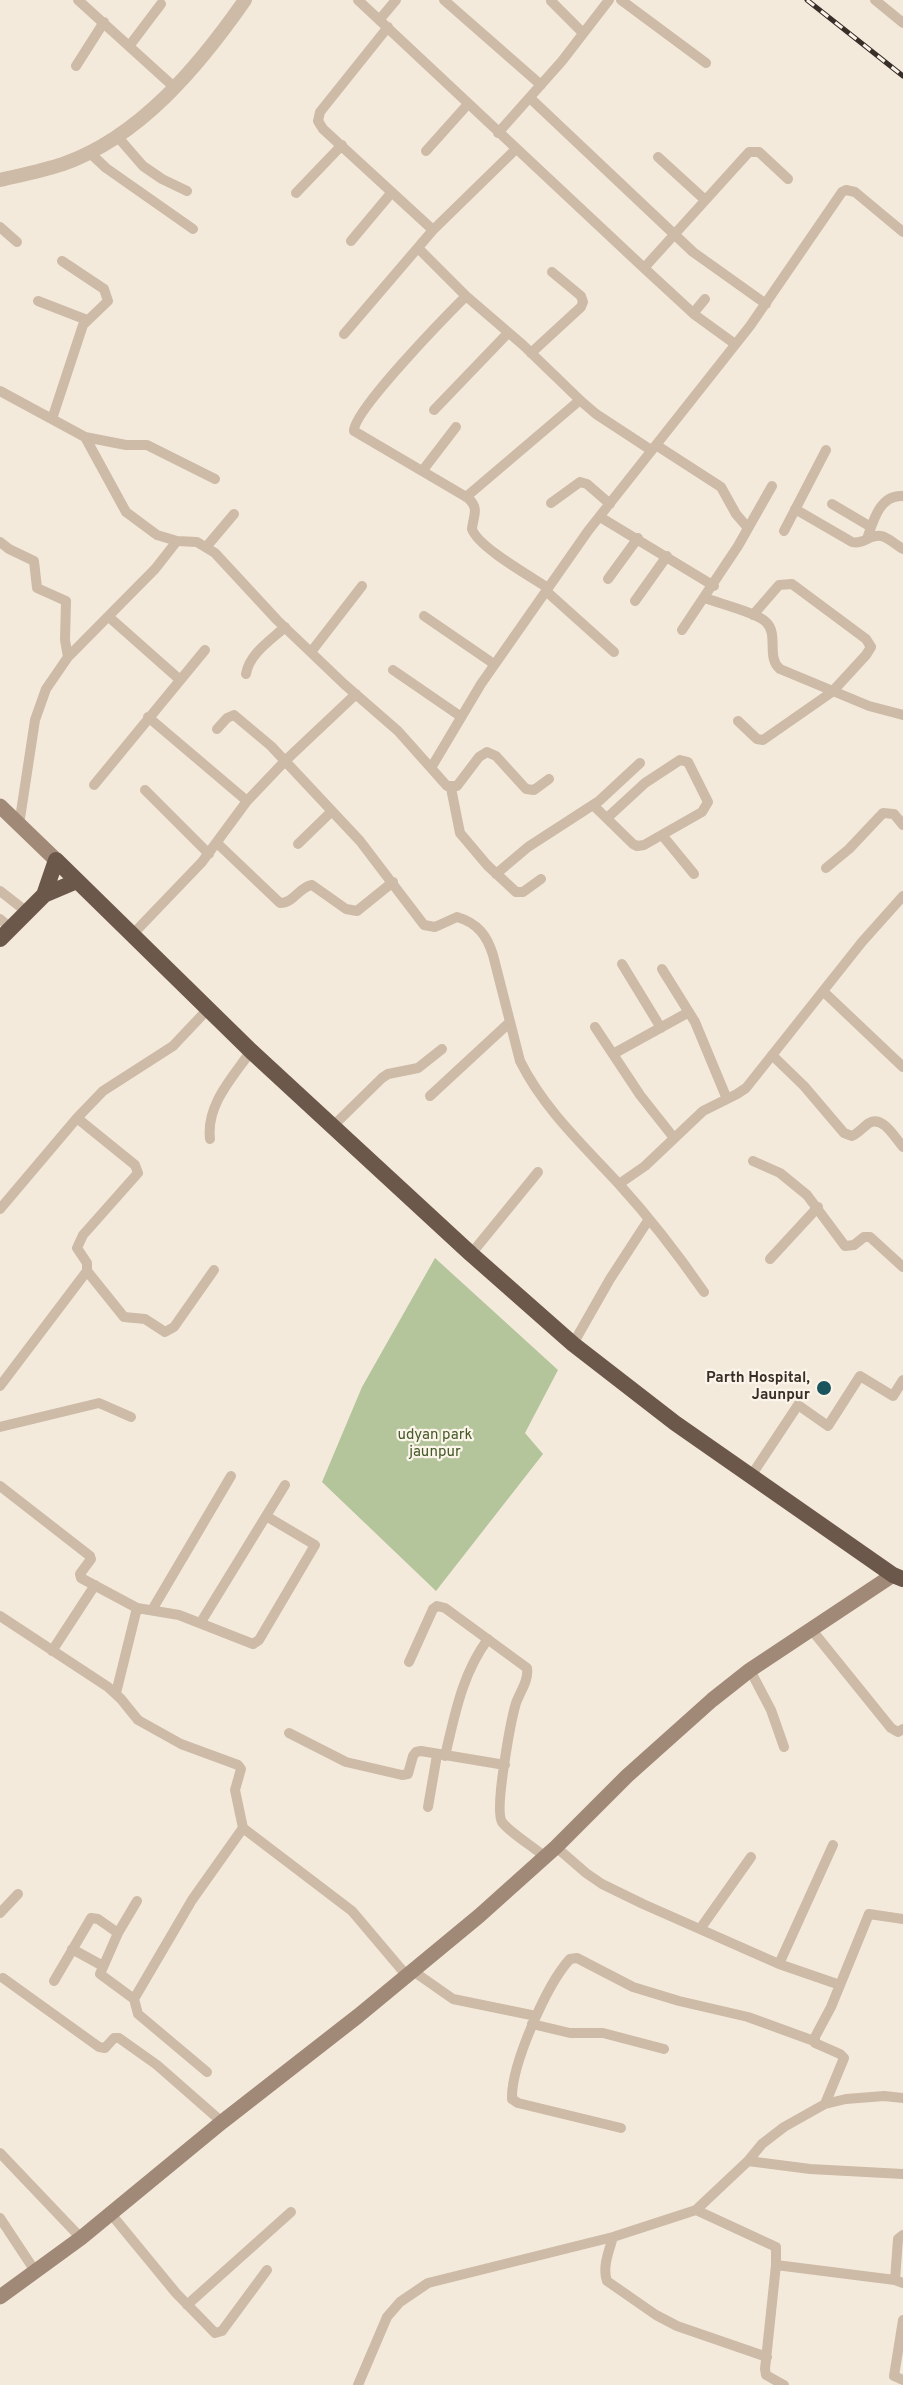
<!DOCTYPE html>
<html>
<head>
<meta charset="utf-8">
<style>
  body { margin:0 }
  canvas { display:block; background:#f4eadc }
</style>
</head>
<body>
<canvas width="903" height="2385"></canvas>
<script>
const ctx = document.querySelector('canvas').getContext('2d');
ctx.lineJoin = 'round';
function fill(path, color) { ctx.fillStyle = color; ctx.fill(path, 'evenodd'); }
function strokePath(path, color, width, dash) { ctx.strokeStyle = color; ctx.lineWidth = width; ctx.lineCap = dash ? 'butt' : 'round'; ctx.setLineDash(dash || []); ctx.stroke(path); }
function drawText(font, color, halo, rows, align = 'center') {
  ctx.font = font + ' Overpass,sans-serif'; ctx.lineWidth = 4.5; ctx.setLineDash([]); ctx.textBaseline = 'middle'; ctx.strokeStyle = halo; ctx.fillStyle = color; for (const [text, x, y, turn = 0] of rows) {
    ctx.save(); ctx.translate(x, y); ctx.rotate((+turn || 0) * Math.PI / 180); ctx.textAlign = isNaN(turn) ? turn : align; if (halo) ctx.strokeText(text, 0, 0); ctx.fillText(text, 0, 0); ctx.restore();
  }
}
const green = new Path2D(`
  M435,1258L558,1370L525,1433L543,1454L436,1591L322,1482L362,1387Z`);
const minor = new Path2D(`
  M78,0L174,87
  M358,0L644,268L749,152H759L788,179
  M444,0L541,85
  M621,0L706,63
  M875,0L903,23
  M551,1L583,33
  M380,19L396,0
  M388,27L320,112L318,121L323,129L433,230
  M130,45L161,4
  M76,66L104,22
  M530,98L693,252L766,304
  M498,133L562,61L609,0
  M117,136L143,166L162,179L187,191
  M426,151L468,104
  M89,152L106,168L193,229
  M658,157L704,199
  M296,193L342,145
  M0,227L17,242
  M351,241L392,192
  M418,248L466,296L523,345L582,402L596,414L651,450
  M644,268L695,315
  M466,296C447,315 353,411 354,431L468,498C480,509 473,516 472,529C478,547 530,576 548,588
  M705,299L695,311V315L735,344
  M38,301L87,320
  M344,334L433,230L516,149
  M531,353L581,307L583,302L581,296L552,272
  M0,391L85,437L126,512L157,535L177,541L197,542L215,553L277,620L344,684L398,731L447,786H457L479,757L487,752L496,756L526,789L534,790L549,779
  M434,410L508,333
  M52,419L83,325L108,301L104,289L62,261
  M85,437L126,445H147L215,479
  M656,445L721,487L736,514L748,528
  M423,470L456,427
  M466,497L580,400
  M551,503L580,482L587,484L610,504
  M832,504L871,527
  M795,509L852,542C863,545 870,534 881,536C888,537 896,545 903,549
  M600,517L714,586
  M784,531L826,450
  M867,539C873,521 880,494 903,496
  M0,542L9,549L34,561L37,588L66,601L65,640L68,657
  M207,546L234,514
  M608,579L638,538
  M546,591L614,652
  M705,598C718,603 758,613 766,622C779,634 766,658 780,669L869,706L903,715
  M635,601L667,556
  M424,616L494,664
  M109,617L179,679
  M682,630L738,546L772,486
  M311,652L362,586
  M393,670L460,716
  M246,674C249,654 271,640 285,627
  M148,717L247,801
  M738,721L757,739L763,740L832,692L866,655L871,647L866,639L792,584L779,585L753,615
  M217,729L227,718L234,715L271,746L360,841L424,925L435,927L457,917C478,923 487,936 493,955L520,1061C544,1109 582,1144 618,1183C649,1217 677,1253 704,1292
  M431,768L481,684L588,531L750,326L842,192L846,190L855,192L903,232
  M94,785L205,650
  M451,788L460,833L487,865L516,892H523L541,879
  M145,790L209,854
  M593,805L633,844L637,846L644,845L702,812L708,802L688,762L680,760L645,783L607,818
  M19,825L35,720L46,689L68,657L155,569L177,541
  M662,835L694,874
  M217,843L280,903C294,903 299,887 312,885L346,909L357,911L393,882
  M298,844L332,811
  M826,868L849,849L883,813L894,814L903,825
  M496,874L528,847L599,801L640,763
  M0,891L27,912
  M0,919L11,928
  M132,935L202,862L247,801L285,761L356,694
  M622,964L661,1028
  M662,969L695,1022L727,1099
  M823,991L903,1067
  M595,1027L640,1095L674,1138
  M613,1054L689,1012
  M772,1055L804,1086L844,1133L852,1136C859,1133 863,1127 869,1123C883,1115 895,1138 903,1147
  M430,1096L510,1022
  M333,1126L382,1078L388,1074L418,1068L442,1049
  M210,1139C206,1105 232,1078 251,1051
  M753,1161L780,1173L807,1195L845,1246L854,1245L864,1237H870L903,1267
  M619,1184L645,1166L703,1111L737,1094L746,1088L862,942L903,896
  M0,1209L77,1118L103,1091L173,1046L208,1009
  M471,1254L538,1172
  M770,1259L818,1207
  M87,1271L124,1317L145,1319L165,1332L174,1327L214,1270
  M573,1344L610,1279L649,1219
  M0,1386L87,1271V1263L77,1248L83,1235L138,1173L135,1165L77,1118
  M0,1427L99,1403L131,1417
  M751,1476L798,1405L828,1426L860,1376L893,1396L903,1380
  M0,1486L90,1556L91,1559L80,1574L81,1578L137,1608L179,1615L253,1644L259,1640L315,1545L266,1516
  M152,1610L231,1476
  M0,1616L108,1687L121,1699L138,1720L181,1744L238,1765L241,1769L235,1790L243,1828L352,1911L407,1976
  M201,1622L285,1485
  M811,1629L891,1728L898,1732L903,1729
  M52,1651L95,1585
  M409,1662L433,1609L437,1606L445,1608L527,1668C529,1680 520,1692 516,1703C511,1720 494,1810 502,1822C510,1833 534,1847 545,1857
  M750,1670L771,1710L784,1747
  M116,1693L137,1608
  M289,1733L346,1762L402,1775L408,1774L413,1756L416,1752L421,1751L505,1765
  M445,1756C455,1714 462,1674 488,1639
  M428,1807L437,1755
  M556,1847L586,1873L602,1884L643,1904L779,1964L840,1985
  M0,1913L18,1894
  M700,1929L751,1857
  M72,1949L103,1966
  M779,1964L833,1845
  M413,1971L453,1999L536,2016
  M3,1978L99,2047L105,2048L114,2038H119L157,2065L222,2122
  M54,1981L91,1918L98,1919L118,1933
  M134,1999L100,1974L118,1933L137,1901
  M532,2024L570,2033H603L664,2049
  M207,2072L138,2014L134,1999L192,1900L243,1828
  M825,2104L844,2058L840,2054L815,2043V2037L831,2007L869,1914L903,1919
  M621,2128L518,2103L512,2099C511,2065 547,1984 570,1959L577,1958L633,1987L679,2001L748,2017L814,2041
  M0,2153L81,2238
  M748,2161L810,2169L903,2174
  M696,2210L776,2247V2265L765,2369L766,2375L784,2385
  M111,2214L176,2293L215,2333L222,2331L267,2270
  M0,2218L35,2271
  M613,2237C609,2251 602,2267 607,2281L656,2315L677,2326L767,2357
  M776,2265L895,2280L903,2283
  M895,2280L898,2239L903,2235
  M187,2305L291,2212
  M903,2320L894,2376L903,2380
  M358,2385L387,2317L400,2302L428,2283L613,2237L696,2210L748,2161L762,2144L784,2127L825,2104L846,2099L884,2096L903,2098`);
const tertiary = new Path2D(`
  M0,180C21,175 42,171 63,164C140,137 199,66 245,0`);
const secondary = new Path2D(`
  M0,806L56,860
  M0,2297L81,2238L222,2122L358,2016L479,1916L556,1847L627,1776L712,1700L750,1670L893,1575`);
const trunk = new Path2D(`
  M44,895L56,860L251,1051L471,1254L573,1344L675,1423L893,1575L903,1579
  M0,939L44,895L77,881`);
const rail = new Path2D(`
  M807,0L903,76`);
const markers = [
  [824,1388,8,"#1a555e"]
];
const poiNames = [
  ["Parth Hospital,",810,1379],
  ["Jaunpur",810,1396]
];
const parkNames = [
  ["udyan park",435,1436],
  ["jaunpur",435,1453]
];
fill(green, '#b4c49b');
strokePath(minor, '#cdbba7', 10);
strokePath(tertiary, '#cdbba7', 14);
strokePath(secondary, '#a18978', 15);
strokePath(trunk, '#6c584b', 16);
strokePath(rail, '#392e28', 5);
strokePath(rail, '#fbf4e9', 3, [9]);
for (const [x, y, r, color] of markers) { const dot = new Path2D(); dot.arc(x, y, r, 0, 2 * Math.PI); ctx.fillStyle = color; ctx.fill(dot); strokePath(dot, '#fbf4e9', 2); }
drawText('bold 15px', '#392e28', '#fbf4e9', poiNames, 'right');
drawText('15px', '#45592a', '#fbf4e9', parkNames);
</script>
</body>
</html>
